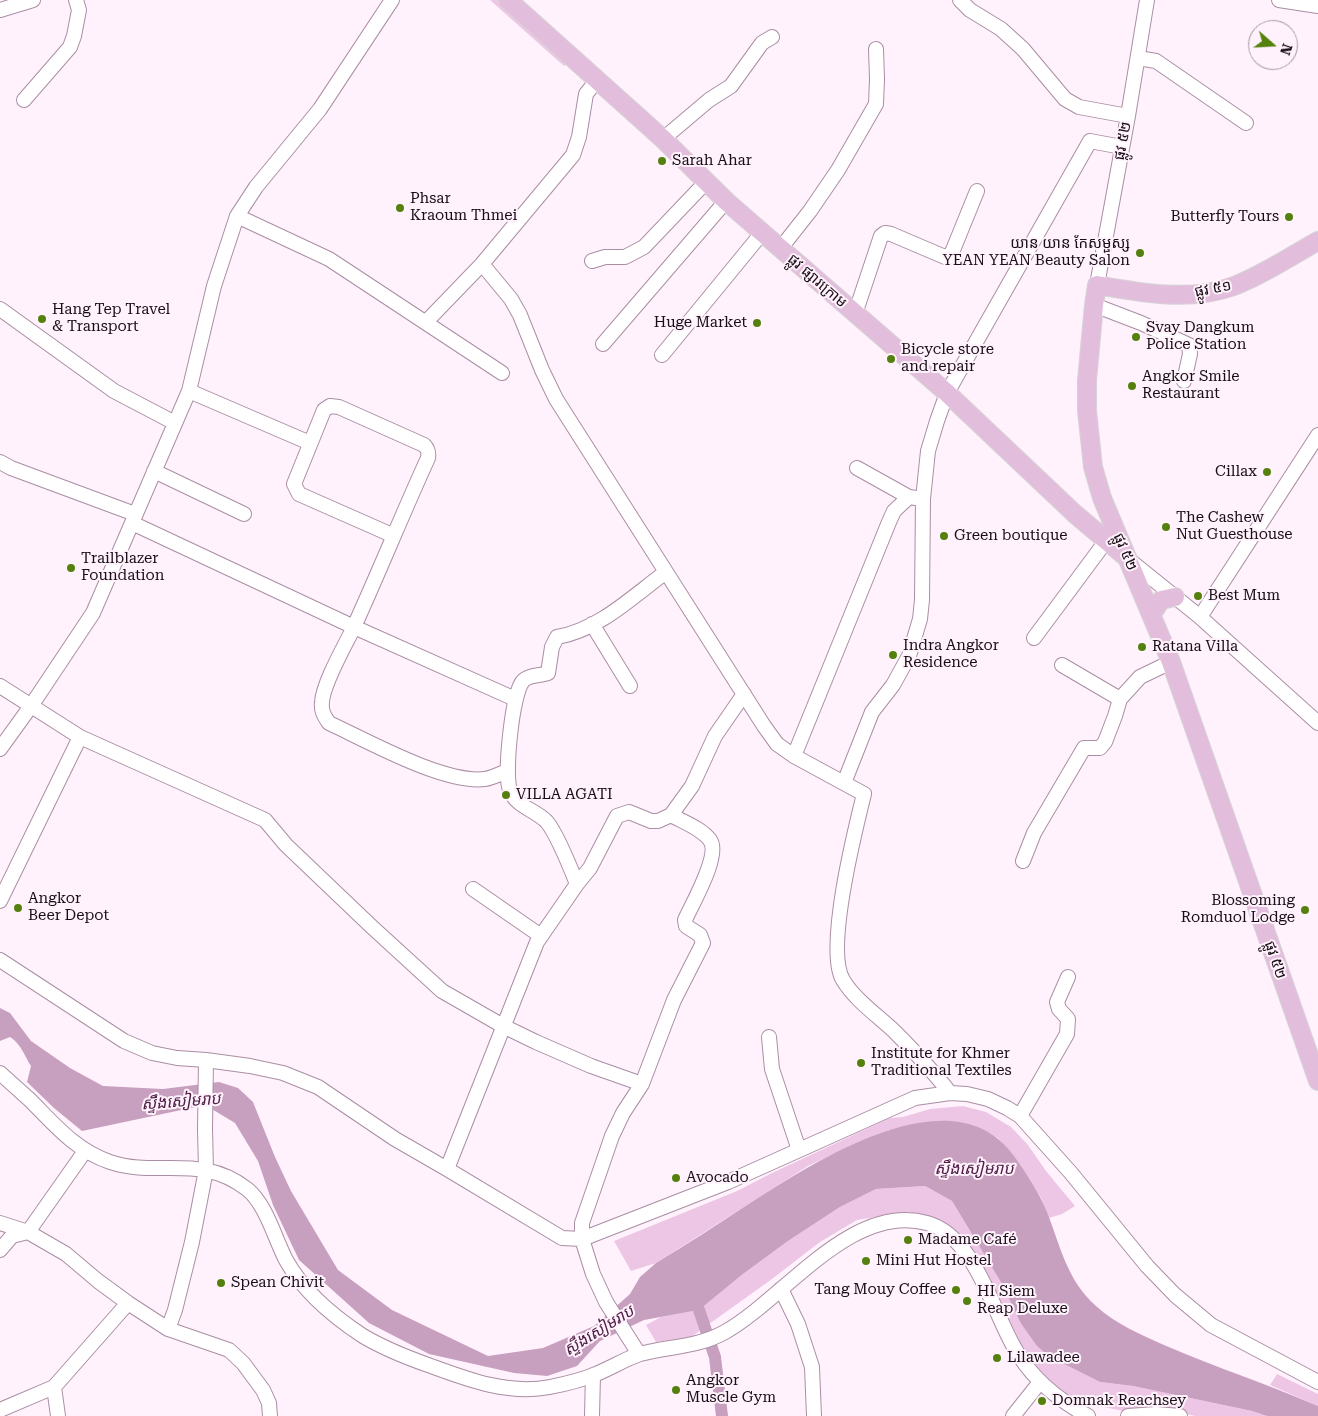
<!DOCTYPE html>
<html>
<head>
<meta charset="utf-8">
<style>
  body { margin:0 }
  #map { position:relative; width:1318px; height:1416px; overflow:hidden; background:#fff2fc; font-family:"Roboto Serif",serif }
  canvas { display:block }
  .north { position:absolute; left:1248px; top:20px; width:50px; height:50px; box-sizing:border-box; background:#fff2fc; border:1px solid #a397a0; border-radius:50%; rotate:109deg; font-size:14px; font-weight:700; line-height:20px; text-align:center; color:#180e16 }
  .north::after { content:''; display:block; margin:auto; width:18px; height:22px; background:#54810d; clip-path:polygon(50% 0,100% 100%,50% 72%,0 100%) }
</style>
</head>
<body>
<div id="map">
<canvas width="1318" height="1416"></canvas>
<div class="north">N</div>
</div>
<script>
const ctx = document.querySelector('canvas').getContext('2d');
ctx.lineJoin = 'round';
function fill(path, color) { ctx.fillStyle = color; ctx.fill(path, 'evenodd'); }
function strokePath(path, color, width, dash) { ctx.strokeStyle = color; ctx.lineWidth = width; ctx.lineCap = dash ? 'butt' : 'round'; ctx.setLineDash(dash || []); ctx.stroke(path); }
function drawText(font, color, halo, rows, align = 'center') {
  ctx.font = font + ' "Roboto Serif","Noto Sans Khmer",serif'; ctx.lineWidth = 4; ctx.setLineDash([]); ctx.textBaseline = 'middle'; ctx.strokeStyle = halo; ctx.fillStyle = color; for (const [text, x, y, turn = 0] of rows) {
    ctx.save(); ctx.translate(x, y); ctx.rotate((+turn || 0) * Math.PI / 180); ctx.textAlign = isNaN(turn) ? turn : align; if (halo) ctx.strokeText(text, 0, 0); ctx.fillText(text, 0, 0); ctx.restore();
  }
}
const green = new Path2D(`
  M490,0H503L570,59L564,66Z
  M963,1106L986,1112L1011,1127L1028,1145L1046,1171L1075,1206L1062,1214L1049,1218L1041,1198L1030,1180L1012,1154L998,1138L983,1130H889L848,1147L808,1166L656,1263L631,1271L614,1241L737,1191L772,1173L890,1118L903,1117L930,1109Z
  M925,1186L952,1201L1002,1284L1020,1322L1050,1357L1100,1382L1133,1386L1252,1411L1267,1416H1195L1173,1411L1132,1413L1067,1399L1020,1348L968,1247L942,1221L908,1212L857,1220L820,1242L772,1279L691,1337L656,1342L646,1325L661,1317L699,1310L743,1274L788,1241L840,1207L876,1189Z
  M1277,1374L1318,1394V1406L1270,1385Z`);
const water = new Path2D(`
  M0,1008L10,1013L31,1041L70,1068L103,1086L163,1089L219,1082L238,1088L253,1102L275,1157L291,1191L338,1270L392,1310L488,1356L543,1348L594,1326L630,1294L640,1277L656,1263C687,1244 717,1225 747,1205C810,1165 952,1069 1014,1156C1026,1173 1039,1192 1047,1212C1061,1248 1067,1280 1096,1306C1117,1325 1140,1334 1164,1345C1215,1367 1267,1384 1318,1406V1416H1267L1252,1411L1133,1386L1100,1382L1050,1357L1037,1346L1020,1322L1002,1284L952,1201L925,1186L876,1189L840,1207L788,1241L743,1274L699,1310L644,1320L600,1341L577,1366L547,1376L514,1373L429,1354L369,1323L299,1260L273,1205L258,1161L235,1123L205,1105L82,1131L54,1108L27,1082L31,1066C24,1055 21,1044 10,1037L0,1041Z`);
const canal = new Path2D(`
  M699,1310L715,1357L722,1416`);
const minor = new Path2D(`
  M960,0L970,10L1001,29L1023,49L1065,99L1079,107L1128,116
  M1279,0L1318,6
  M0,10L33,0
  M1138,58L1156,61L1246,123
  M24,100L70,47L74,36L79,10L76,0
  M663,139L709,100L731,86L762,43L772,37
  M237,216L329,259L502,373
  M780,249L810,211L838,170L876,104L877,79L876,49
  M592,261L605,257H625L644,247L706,182
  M482,264L511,299L520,315L542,370L556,399L764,726L777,744L794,756L864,794C855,830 825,950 843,980C855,1000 877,1015 894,1031C914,1051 933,1071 950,1093
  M1097,285L1128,116L1147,0
  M1094,305L1141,323L1189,345L1190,354L1184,381
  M0,309L114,391L175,423
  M855,314L881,236L885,233L891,234L945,257H949L953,250L977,191
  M426,322L482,264L573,155L579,137L586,94L597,80
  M603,344L726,201
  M662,355L762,233
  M189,391L310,443
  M0,462L11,468L135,514
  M857,468L909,497
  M154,471L244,514
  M132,523L354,627L515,699
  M392,535L299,494L294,484L324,410L330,406L339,407L424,445C428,449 429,452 428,458C402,515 379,572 353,629C344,647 323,684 322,702C321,711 324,716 329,723C368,741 444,784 485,779C492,778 500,774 507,771
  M1128,559L1200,617L1318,723
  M1200,617L1318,435
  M592,624L630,686
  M1034,638L1106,541
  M1062,665L1120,699
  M0,686L80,737L265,820L286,845L372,927L442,991L503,1026L536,1042L591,1066L642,1084
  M0,749L31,706L93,613L189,391L214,286L237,216L256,187L320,109L392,0
  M794,756L889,522L894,511L909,497L923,499
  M844,783L872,712L893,685L909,656L920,619L922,600L923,499L928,451L937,421L947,393L1090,141L1122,147
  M1023,861L1034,833L1084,748H1100L1105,742L1115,716L1120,699L1140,677L1171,662
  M577,884C571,869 557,834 547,822C536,810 516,807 510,790C504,775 512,693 523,681C528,675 540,676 548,673L552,647L557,637C599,630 633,596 666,572
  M473,889L541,936
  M0,901L80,737
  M0,960L124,1041L152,1053L177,1058L206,1060L250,1066L283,1073L318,1087L395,1139L447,1169L562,1238L582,1239L728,1182L915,1098L950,1093L967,1094L988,1099L1007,1108L1020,1116L1071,1173L1147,1266L1175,1295L1211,1325L1318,1382
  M769,1037L772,1069L799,1150
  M0,1073C10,1082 20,1091 30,1100C55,1125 75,1150 110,1162C157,1178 201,1153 247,1189C266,1204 275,1239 286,1260C303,1291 334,1317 363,1336C385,1349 408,1358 431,1366C469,1380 509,1395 550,1387C565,1384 582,1380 596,1374C611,1368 625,1359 640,1354C669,1346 696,1348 725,1332C784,1299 851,1202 927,1223C974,1236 992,1309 1014,1347C1031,1378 1058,1400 1088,1416
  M1020,1116L1067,1034L1068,1019L1059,1009L1057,1002L1068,977
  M447,1169L537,942L577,884L590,868L617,816L629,812L651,821H658L671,815L692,786L715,736L744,694
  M0,1223L28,1232L66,1254L98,1281L128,1303L168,1329L229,1350L243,1363L263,1390L269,1403L270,1416
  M0,1250L12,1236L28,1232L85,1151
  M781,1289L798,1324L812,1367L814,1416
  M168,1329L175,1310L192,1242L206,1170L205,1129L206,1060
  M639,1354L606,1302L593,1274L582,1239V1223L612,1136L623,1113L642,1084L674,1000L703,943L700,935L686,926L685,920C692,904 721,855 710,840C701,828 683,822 671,815
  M54,1387L58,1416
  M0,1410L54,1387L128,1303
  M592,1416L593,1375
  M1013,1416L1040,1382
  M1128,1416L1156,1414L1180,1416`);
const major = new Path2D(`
  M508,0L663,139L726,201L947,393L1075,514L1126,557
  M1318,241C1291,256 1263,275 1234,286C1191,302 1141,293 1097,285L1094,305L1087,380V411L1093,467L1102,498L1171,662L1318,1081
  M1152,614L1161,600L1175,597`);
const markers = [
  [662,161,5,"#54810d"],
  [400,208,5,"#54810d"],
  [1289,217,5,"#54810d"],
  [1140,253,5,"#54810d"],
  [42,319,5,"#54810d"],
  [757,323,5,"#54810d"],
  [1136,337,5,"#54810d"],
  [891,359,5,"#54810d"],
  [1132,386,5,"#54810d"],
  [1267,472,5,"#54810d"],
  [1166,527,5,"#54810d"],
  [944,536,5,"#54810d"],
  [71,568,5,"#54810d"],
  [1198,596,5,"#54810d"],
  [1142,647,5,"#54810d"],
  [893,655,5,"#54810d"],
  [506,795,5,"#54810d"],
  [18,908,5,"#54810d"],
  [1305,910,5,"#54810d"],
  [861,1063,5,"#54810d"],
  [676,1178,5,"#54810d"],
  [908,1240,5,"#54810d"],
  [866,1261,5,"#54810d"],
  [221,1283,5,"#54810d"],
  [956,1290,5,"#54810d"],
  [967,1301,5,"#54810d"],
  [997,1358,5,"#54810d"],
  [676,1390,5,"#54810d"],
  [1042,1401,5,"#54810d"]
];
const streetNames = [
  ["ផ្លូវ ៥២",1123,141,-79],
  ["ផ្លូវ ផ្សារក្រោម",817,281,41],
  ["ផ្លូវ ៥១",1213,289,-11],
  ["ផ្លូវ ៥២",1125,552,67],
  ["ផ្លូវ ៥២",1275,960,71]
];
const poiNames = [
  ["Sarah Ahar",672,161],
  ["Phsar",410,199],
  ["Kraoum Thmei",410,216],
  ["Butterfly Tours",1279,217,"right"],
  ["យាន យាន កែសម្ផស្ស",1130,244,"right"],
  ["YEAN YEAN Beauty Salon",1130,261,"right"],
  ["Hang Tep Travel",52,310],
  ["& Transport",52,327],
  ["Huge Market",747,323,"right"],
  ["Svay Dangkum",1146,328],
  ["Police Station",1146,345],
  ["Bicycle store",901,350],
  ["and repair",901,367],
  ["Angkor Smile",1142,377],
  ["Restaurant",1142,394],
  ["Cillax",1257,472,"right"],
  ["The Cashew",1176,518],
  ["Nut Guesthouse",1176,535],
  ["Green boutique",954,536],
  ["Trailblazer",81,559],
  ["Foundation",81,576],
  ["Best Mum",1208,596],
  ["Indra Angkor",903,646],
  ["Residence",903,663],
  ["Ratana Villa",1152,647],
  ["VILLA AGATI",516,795],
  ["Angkor",28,899],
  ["Beer Depot",28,916],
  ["Blossoming",1295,901,"right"],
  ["Romduol Lodge",1295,918,"right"],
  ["Institute for Khmer",871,1054],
  ["Traditional Textiles",871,1071],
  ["Avocado",686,1178],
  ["Madame Café",918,1240],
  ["Mini Hut Hostel",876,1261],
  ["Spean Chivit",231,1283],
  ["Tang Mouy Coffee",946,1290,"right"],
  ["HI Siem",977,1292],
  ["Reap Deluxe",977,1309],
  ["Lilawadee",1007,1358],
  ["Angkor",686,1381],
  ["Muscle Gym",686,1398],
  ["Domnak Reachsey",1052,1401]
];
const waterNames = [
  ["ស្ទឹងសៀមរាប",181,1102,-4],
  ["ស្ទឹងសៀមរាប",974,1169],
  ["ស្ទឹងសៀមរាប",599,1331,-32]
];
fill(green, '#eec6e5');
fill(water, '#c8a0bf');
strokePath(canal, '#c8a0bf', 12);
strokePath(minor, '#aa8ea4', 16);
strokePath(major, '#d5d4d5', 20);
strokePath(minor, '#fff', 14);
strokePath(major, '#e3bedc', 18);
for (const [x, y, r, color] of markers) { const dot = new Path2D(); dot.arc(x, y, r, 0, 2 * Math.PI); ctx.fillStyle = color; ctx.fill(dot); strokePath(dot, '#fff2fc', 2); }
drawText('15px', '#180e16', '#fff2fc', streetNames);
drawText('15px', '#180e16', '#fff2fc', poiNames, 'left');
drawText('italic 16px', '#502048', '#fff2fc', waterNames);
</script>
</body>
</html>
